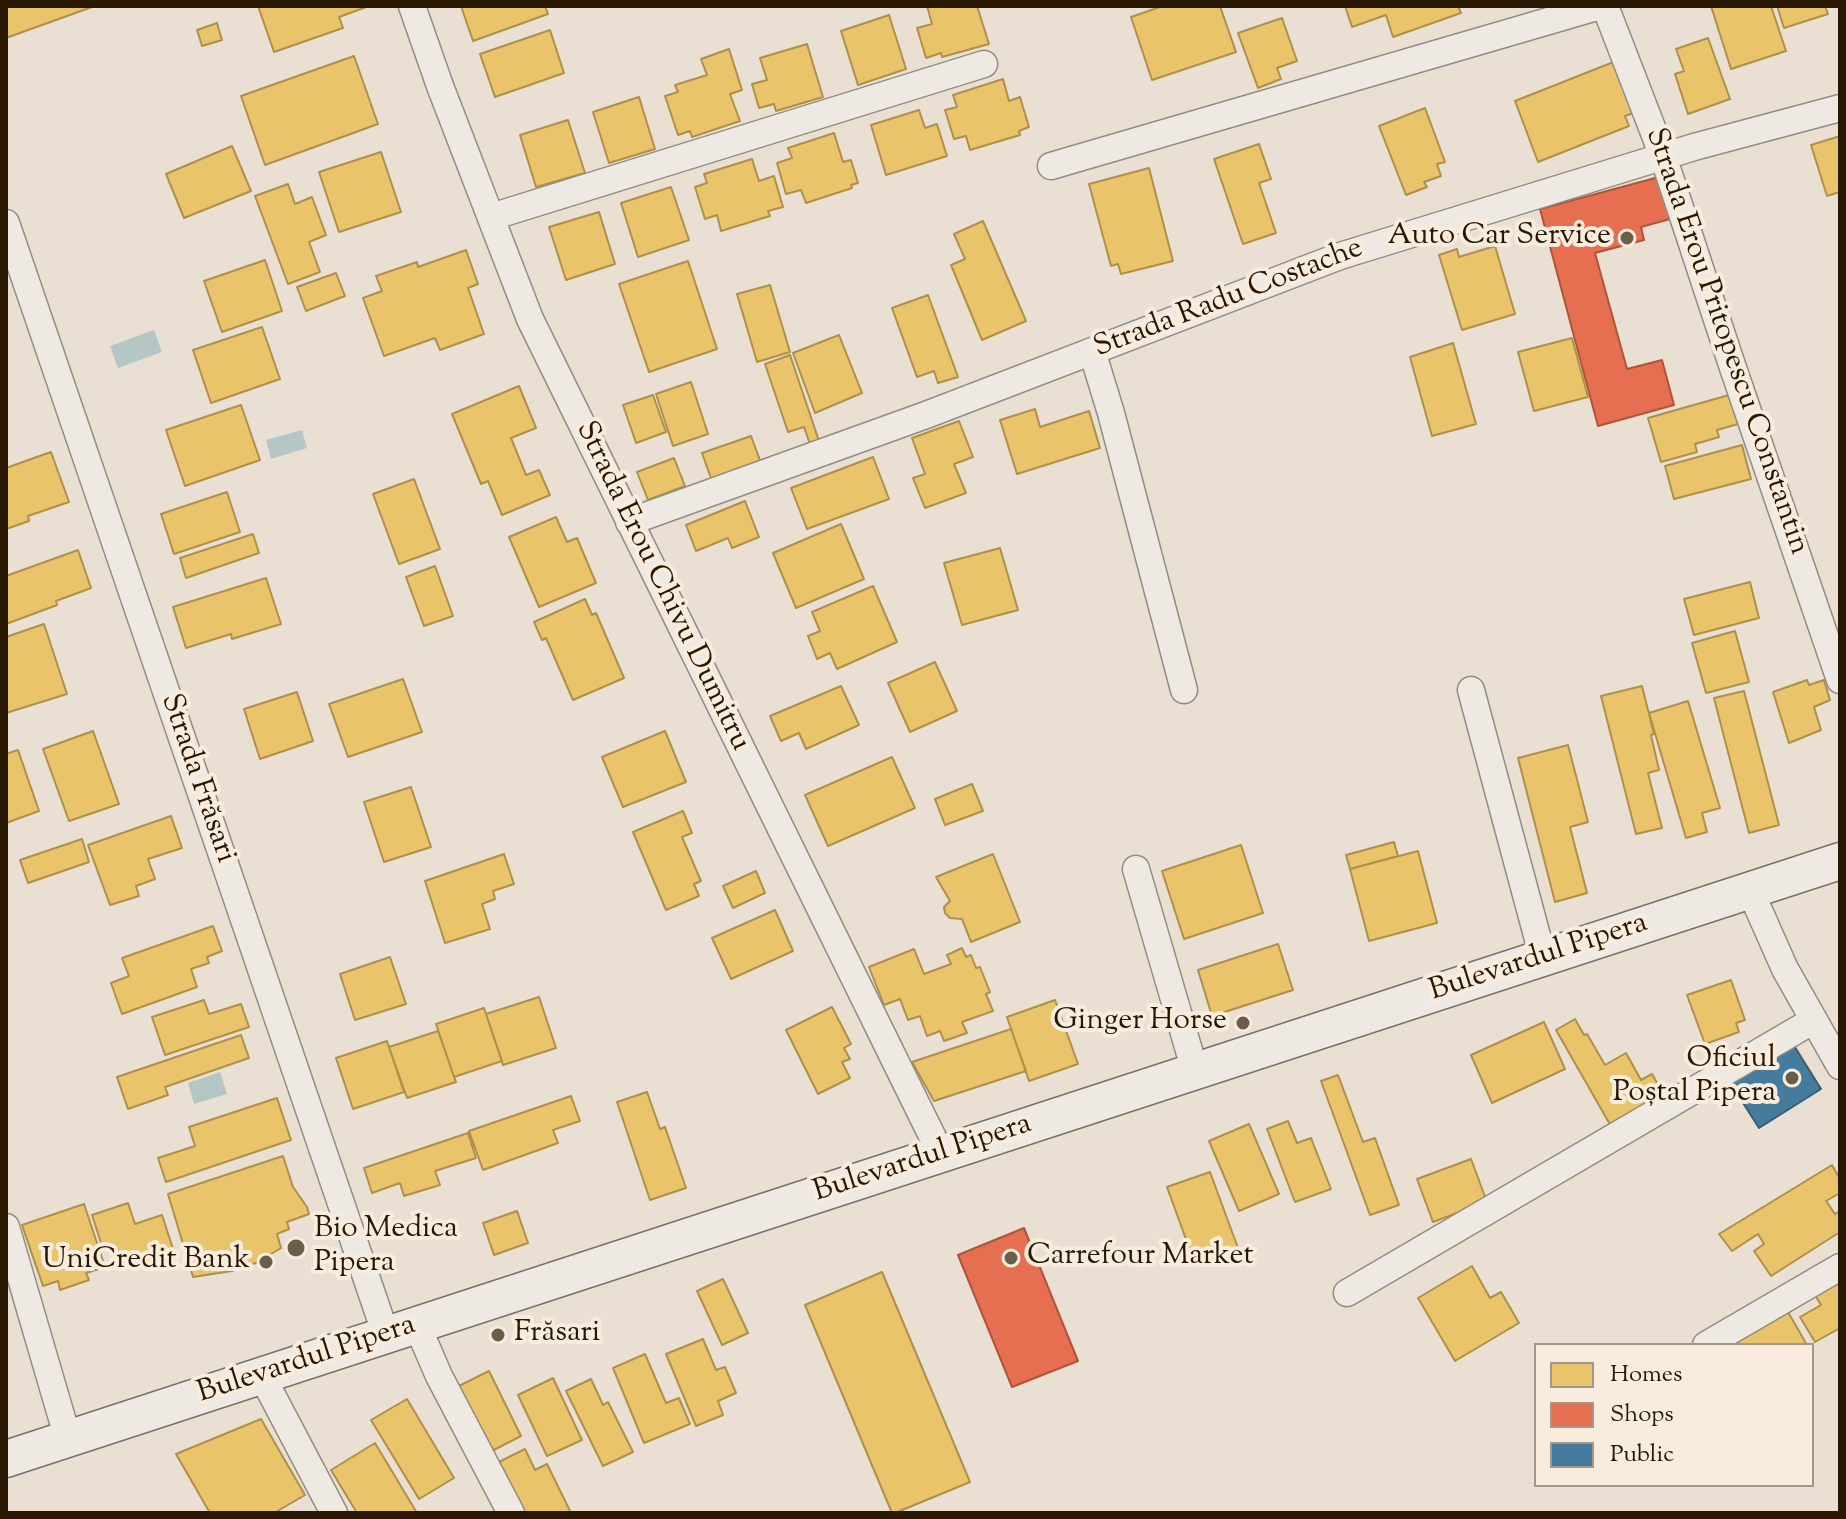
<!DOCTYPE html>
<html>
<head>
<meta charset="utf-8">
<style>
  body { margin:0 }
  #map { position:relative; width:1846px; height:1519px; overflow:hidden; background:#e9e0d3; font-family:"Sorts Mill Goudy",serif }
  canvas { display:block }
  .frame { position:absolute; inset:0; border:8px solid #281701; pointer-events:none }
  .legend { position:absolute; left:1534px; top:1343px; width:280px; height:144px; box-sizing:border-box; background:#f7ecdd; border:2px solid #a49785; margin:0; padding:10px 14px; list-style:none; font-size:24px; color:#281701 }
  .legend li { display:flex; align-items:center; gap:16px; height:40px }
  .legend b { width:40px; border:2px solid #a49785 }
</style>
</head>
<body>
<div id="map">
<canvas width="1846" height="1519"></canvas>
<div class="frame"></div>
<ul class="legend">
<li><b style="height:22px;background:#e9c46a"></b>Homes</li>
<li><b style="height:22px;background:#e76f51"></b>Shops</li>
<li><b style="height:22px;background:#457b9d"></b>Public</li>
</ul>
</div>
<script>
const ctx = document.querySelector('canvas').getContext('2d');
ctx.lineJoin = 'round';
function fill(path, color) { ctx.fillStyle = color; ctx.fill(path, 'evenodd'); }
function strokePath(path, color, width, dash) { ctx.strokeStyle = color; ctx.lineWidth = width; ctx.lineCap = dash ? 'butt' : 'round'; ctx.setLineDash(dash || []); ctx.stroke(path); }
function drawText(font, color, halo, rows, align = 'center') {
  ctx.font = font + ' "Sorts Mill Goudy",serif'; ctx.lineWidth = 8; ctx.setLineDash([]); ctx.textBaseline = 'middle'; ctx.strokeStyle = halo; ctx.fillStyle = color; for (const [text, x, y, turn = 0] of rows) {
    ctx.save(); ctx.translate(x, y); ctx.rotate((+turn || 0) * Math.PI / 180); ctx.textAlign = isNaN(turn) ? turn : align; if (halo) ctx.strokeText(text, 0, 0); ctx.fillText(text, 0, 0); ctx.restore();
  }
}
const water = new Path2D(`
  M154,330L162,352L118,368L110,346Z
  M302,430L307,448L271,459L266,440Z
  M220,1072L227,1094L194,1104L188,1083Z`);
const homes = new Path2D(`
  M6,6H91L92,7L6,38Z
  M258,6H369L339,17L343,28L274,52Z
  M461,6H545L548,14L473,41Z
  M927,6H977L989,44L942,57L941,53L926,58L917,28L932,24Z
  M1163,6H1220L1236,52L1152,80L1131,17Z
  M1345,6H1458L1461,13L1393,37L1386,15L1352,27Z
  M1711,6H1771L1786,51L1731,69Z
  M1777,6H1825L1828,14L1784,28Z
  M889,15L906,69L858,85L841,31Z
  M1282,18L1297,61L1277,68L1281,79L1258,88L1238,33Z
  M217,23L222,40L202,46L197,30Z
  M550,30L564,73L495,97L480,54Z
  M1708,38L1730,99L1688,114L1675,74L1684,71L1676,49Z
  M807,44L823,97L776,111L774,104L759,108L752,84L767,80L760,58Z
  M729,49L742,90L730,94L740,121L692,137L690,131L678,135L665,96L678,92L675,85L707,75L701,59Z
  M354,56L378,124L265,165L241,96Z
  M1616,61L1636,112L1625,116L1629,126L1538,162L1515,101Z
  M1003,79L1009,101L1020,97L1029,127L1019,131L1020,135L970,150L966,136L954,139L945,110L957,107L953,95Z
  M639,97L655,149L609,163L593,112Z
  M1425,108L1445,162L1437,164L1441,176L1424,182L1427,187L1406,195L1379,126Z
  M919,110L925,128L937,124L947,156L886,175L871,125Z
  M568,120L585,173L536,187L520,135Z
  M834,133L843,162L851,160L858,183L851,185L852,188L806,203L801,190L786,194L777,163L792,158L788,148Z
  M1840,136V192L1827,196L1811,145Z
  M1259,144L1271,179L1259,183L1276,233L1243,244L1214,159Z
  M232,146L251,191L184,218L166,174Z
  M381,152L401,212L339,232L319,172Z
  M752,159L759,181L774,176L783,207L768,211L770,216L721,231L717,215L705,219L695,187L707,183L704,174Z
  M1149,168L1173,261L1121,274L1118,264L1111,266L1089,184Z
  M288,184L295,204L312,197L326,235L309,242L320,272L288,284L255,196Z
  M671,187L689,240L638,257L621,203Z
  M599,212L615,264L566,280L549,227Z
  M983,221L1026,321L982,340L951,265L965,259L954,234Z
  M1495,246L1515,314L1462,330L1439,255L1457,249L1459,257Z
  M466,250L478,284L468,288L484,334L440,350L435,338L384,356L363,298L382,291L376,276L417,262L418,267Z
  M265,260L282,311L222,332L204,281Z
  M688,261L717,349L649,372L619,284Z
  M336,273L345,296L306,311L297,287Z
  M770,285L790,352L757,362L737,294Z
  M928,295L958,377L938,383L934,371L917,377L892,308Z
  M262,327L280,379L211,403L193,350Z
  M839,335L862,393L815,413L793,353Z
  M1572,338L1588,397L1534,411L1518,352Z
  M1453,343L1476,424L1432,436L1410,357Z
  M790,355L820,444L811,447L804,427L788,432L765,364Z
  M691,382L708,434L673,446L656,394Z
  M519,386L536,428L511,438L526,475L539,470L550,495L502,515L488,481L481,484L452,414Z
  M653,395L666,432L636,443L623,405Z
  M1729,395L1738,424L1717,430L1719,437L1695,444L1697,452L1661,462L1648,418Z
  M241,405L260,460L185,486L166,430Z
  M1035,409L1040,427L1089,411L1100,448L1017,474L1000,420Z
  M959,421L973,457L954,464L966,493L925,508L913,478L925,474L912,438Z
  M751,436L761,463L712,481L702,453Z
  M1742,445L1751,479L1674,499L1665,466Z
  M51,452L69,502L28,516L29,521L6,529V468Z
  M873,457L889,499L807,529L791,488Z
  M674,458L685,486L648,500L637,472Z
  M414,479L440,549L399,564L373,494Z
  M227,492L240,532L174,554L161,514Z
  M745,501L759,537L732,548L728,538L696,551L686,525Z
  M556,517L567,542L577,538L596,583L539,607L509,537Z
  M841,524L864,579L796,608L773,553Z
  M253,534L259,553L186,578L180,558Z
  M1000,548L1018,610L962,625L944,563Z
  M78,550L91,588L56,601L57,605L6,624V576Z
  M435,566L453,616L424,626L406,577Z
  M266,578L281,624L232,639L231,634L186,648L173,607Z
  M1750,582L1759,618L1694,635L1684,599Z
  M873,586L897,642L837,669L830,653L817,659L808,636L820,631L812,612Z
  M585,599L592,615L596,613L624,678L573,700L546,638L542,640L534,622Z
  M44,624L67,694L6,713V637Z
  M1735,631L1749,682L1706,693L1692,643Z
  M935,662L957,711L910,732L888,683Z
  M403,679L422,732L348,757L329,704Z
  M1807,680L1809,685L1824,680L1830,700L1814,707L1821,730L1789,743L1773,692Z
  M841,686L859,725L806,749L799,733L781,741L770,716Z
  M1642,686L1654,734L1651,735L1659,770L1648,773L1662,828L1636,834L1601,696Z
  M1744,691L1779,825L1749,833L1714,698Z
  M297,692L313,741L260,759L244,709Z
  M1688,701L1720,808L1702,813L1707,832L1686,838L1649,713Z
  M93,731L119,804L69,821L43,749Z
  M665,731L686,782L623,807L602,757Z
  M1568,745L1588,822L1570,827L1587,893L1555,902L1518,758Z
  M18,750L39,811L6,823V754Z
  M892,757L915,808L828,846L805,795Z
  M972,784L983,811L945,825L935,799Z
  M411,787L431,847L384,862L364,802Z
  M683,811L692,833L682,837L701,881L694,884L699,896L666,910L633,832Z
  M171,816L182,848L148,859L155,879L136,886L139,896L110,905L88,845Z
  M82,839L89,862L28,883L20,860Z
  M1394,842L1398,856L1350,869L1346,855Z
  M1241,845L1263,913L1184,939L1162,871Z
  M1418,851L1437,923L1369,941L1350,869Z
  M504,854L514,884L493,891L495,899L482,904L490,929L445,943L425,881Z
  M993,854L1020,922L971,942L962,919L950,918L945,913L944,907L950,901L936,877Z
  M756,871L765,893L733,908L723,886Z
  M775,910L793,951L731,979L712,938Z
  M213,926L222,951L207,957L209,963L191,969L197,987L122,1014L111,983L129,976L122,958Z
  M1278,944L1293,990L1212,1016L1198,970Z
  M962,948L966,957L971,955L976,968L980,967L990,992L986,994L993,1011L962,1022L967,1033L944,1041L940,1031L927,1036L920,1016L908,1020L900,999L884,1005L869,967L914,949L924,974L951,964L947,955Z
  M390,957L406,1004L355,1020L340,974Z
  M1731,980L1745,1020L1736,1023L1739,1032L1705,1044L1687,995Z
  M539,997L556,1048L503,1065L486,1014Z
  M204,1000L209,1014L241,1004L249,1027L165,1055L152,1017Z
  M1055,1000L1078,1064L1029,1081L1007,1017Z
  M832,1007L851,1044L844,1048L850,1059L842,1062L850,1078L818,1094L786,1030Z
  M484,1008L502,1061L454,1077L436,1024Z
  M1575,1019L1584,1035L1587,1034L1605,1065L1626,1053L1641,1080L1652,1074L1665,1097L1612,1128L1556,1030Z
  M1544,1022L1565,1069L1492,1103L1471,1055Z
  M1011,1029L1026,1071L934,1101L912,1062Z
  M438,1031L456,1082L407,1098L389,1047Z
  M241,1035L249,1058L165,1087L168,1095L128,1109L117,1077Z
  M387,1041L404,1092L353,1109L336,1058Z
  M1338,1075L1363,1142L1375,1138L1399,1205L1370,1215L1321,1081Z
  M647,1092L660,1129L665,1127L686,1188L650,1200L617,1102Z
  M571,1096L580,1121L553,1130L558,1143L483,1170L469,1131Z
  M277,1098L291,1140L166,1182L158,1158L195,1146L189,1127Z
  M1288,1121L1297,1143L1311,1138L1331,1189L1295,1202L1267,1129Z
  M1249,1124L1279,1194L1239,1211L1209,1141Z
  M468,1133L476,1158L435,1171L440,1185L404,1196L400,1183L372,1193L364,1168Z
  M283,1156L293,1187L307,1207L309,1214L287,1222L289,1229L277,1234L281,1248L256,1263L232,1271L193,1277L168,1194Z
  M1471,1159L1487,1202L1433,1222L1417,1179Z
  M1832,1165L1840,1179V1193L1826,1201L1835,1214L1840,1211V1232L1771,1276L1754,1251L1764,1244L1758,1234L1732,1251L1719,1234Z
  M1210,1172L1238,1248L1195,1264L1167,1187Z
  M128,1203L135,1224L162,1215L174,1252L124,1268L116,1245L103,1249L92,1215Z
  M84,1204L105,1267L86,1273L89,1280L60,1290L58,1281L43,1286L22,1225Z
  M517,1211L528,1243L494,1255L483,1223Z
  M1472,1266L1490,1298L1501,1292L1519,1323L1455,1361L1418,1298Z
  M882,1272L970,1482L895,1513H892L805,1305Z
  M1840,1277V1328L1815,1342L1800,1317L1821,1305L1813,1292Z
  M723,1279L748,1333L722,1345L697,1291Z
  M1788,1312L1807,1345H1729Z
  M703,1339L716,1370L725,1367L736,1393L718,1401L723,1415L696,1426L666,1354Z
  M645,1354L666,1403L679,1398L690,1424L644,1443L613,1368Z
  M489,1371L521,1436L486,1454L453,1389Z
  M553,1378L582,1440L547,1456L518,1395Z
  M591,1379L603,1405L608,1402L633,1452L603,1466L566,1391Z
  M407,1399L454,1478L419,1499L371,1420Z
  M261,1419L305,1495L274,1513H210L176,1454Z
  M375,1443L417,1513H357L331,1470Z
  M525,1449L535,1470L547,1464L571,1513H523L499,1462Z`);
const shops = new Path2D(`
  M1659,177L1670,219L1641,227L1644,240L1595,253L1627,369L1662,360L1674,405L1598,426L1540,209Z
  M1024,1228L1078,1361L1012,1387L958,1255Z`);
const public = new Path2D(`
  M1793,1044L1821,1089L1759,1128L1731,1084Z`);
const minor = new Path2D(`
  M412,6L440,86L530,319L941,1154
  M1605,6L1663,156L1732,365L1840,680
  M1051,166L1600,6
  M491,217L984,64
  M6,223L386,1335
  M1092,351L1111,413L1184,690
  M629,522L926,415L1340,256L1694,147L1840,108
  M1471,690L1543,958
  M1136,869L1195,1071
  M1750,890L1785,969L1840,1066
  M6,1227L68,1439
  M1347,1293L1814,1020
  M417,1325L439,1376L511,1513
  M1706,1345L1840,1267
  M262,1376L334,1513`);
const secondary = new Path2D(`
  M6,1459L1840,861`);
const markers = [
  [1627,238,8,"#6c5d4a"],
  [1243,1023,8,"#6c5d4a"],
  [1792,1078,8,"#6c5d4a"],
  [296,1248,10,"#6c5d4a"],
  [1011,1258,8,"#6c5d4a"],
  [266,1262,8,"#6c5d4a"],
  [498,1335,8,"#6c5d4a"]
];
const poiNames = [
  ["Auto Car Service",1611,238],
  ["Ginger Horse",1227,1023],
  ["Oficiul",1776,1061],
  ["Poștal Pipera",1776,1095],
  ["Bio Medica",314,1231,"left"],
  ["Pipera",314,1265,"left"],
  ["Carrefour Market",1027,1258,"left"],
  ["UniCredit Bank",250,1262],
  ["Frăsari",514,1335,"left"]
];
const streetNames = [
  ["Strada Radu Costache",1229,300,-21],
  ["Strada Erou Pritopescu Constantin",1725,342,71],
  ["Strada Erou Chivu Dumitru",661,587,64],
  ["Strada Frăsari",196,779,71],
  ["Bulevardul Pipera",1539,959,-18],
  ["Bulevardul Pipera",923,1160,-18],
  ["Bulevardul Pipera",307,1361,-18]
];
fill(water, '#b4c7c4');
fill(homes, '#e9c46a');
strokePath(homes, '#af904a', 2);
fill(shops, '#e76f51');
strokePath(shops, '#ae5539', 2);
fill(public, '#457b9d');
strokePath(public, '#3c5d6e', 2);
strokePath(minor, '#938c82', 29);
strokePath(secondary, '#787067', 39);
strokePath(minor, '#eee9e2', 26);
strokePath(secondary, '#eee9e2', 36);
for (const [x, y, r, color] of markers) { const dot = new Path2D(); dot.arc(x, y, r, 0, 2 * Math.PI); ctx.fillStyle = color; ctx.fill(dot); strokePath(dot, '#f7ecdd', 3); }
drawText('30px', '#281701', '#f7ecdd', poiNames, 'right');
drawText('30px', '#281701', '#f7ecdd', streetNames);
</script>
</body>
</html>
